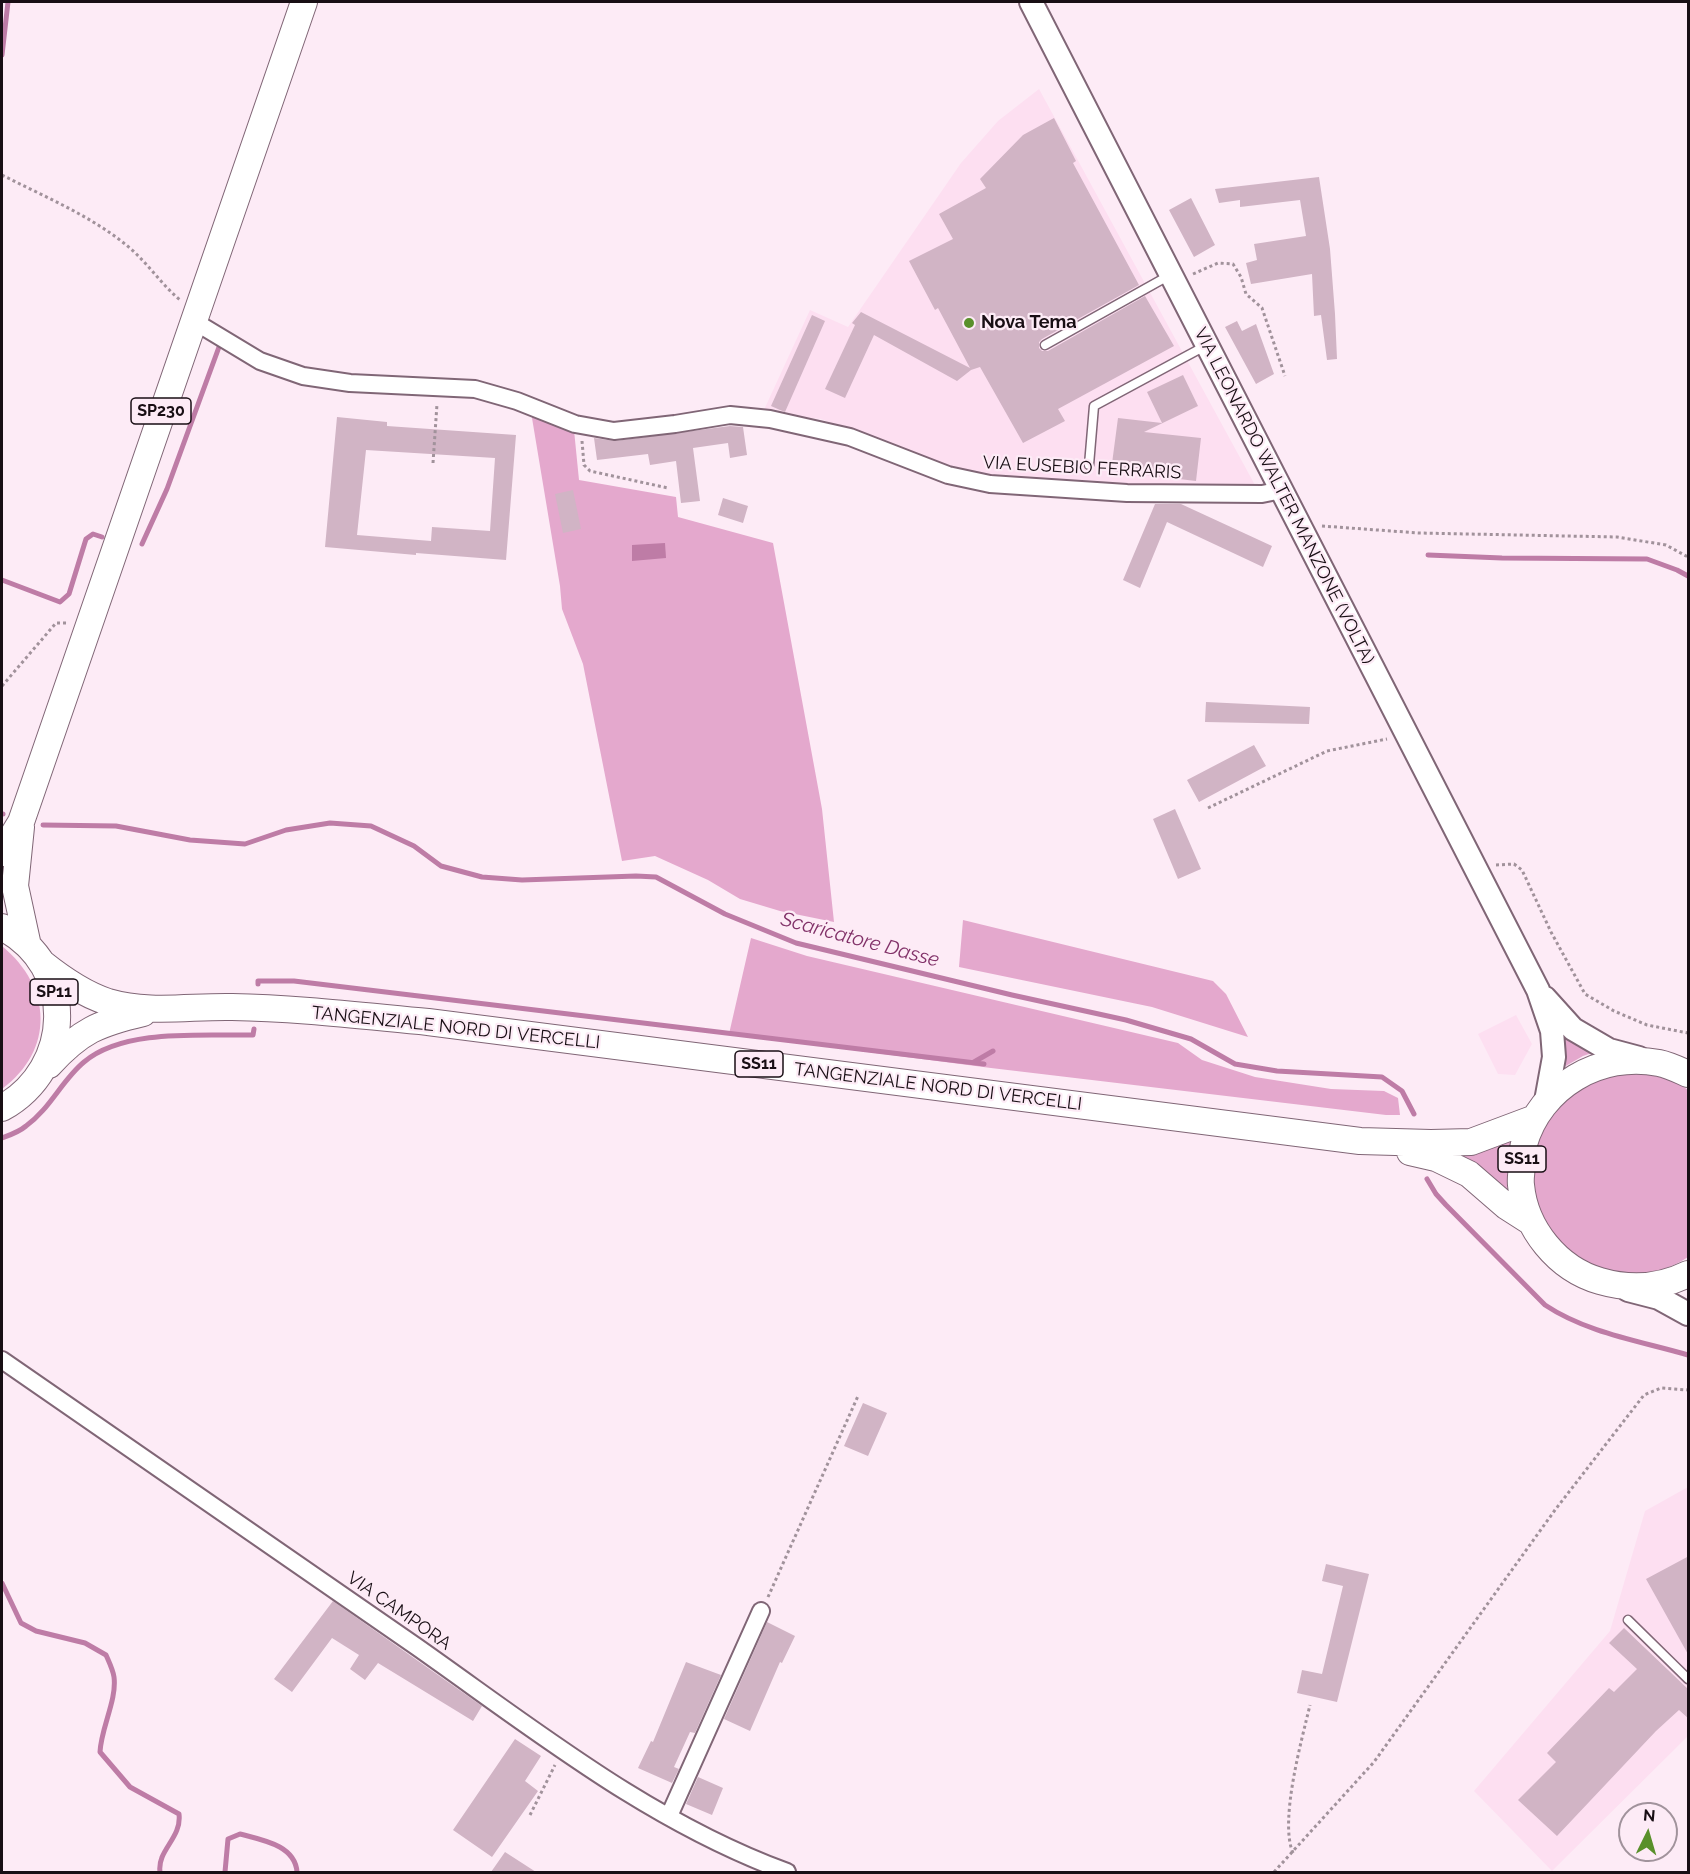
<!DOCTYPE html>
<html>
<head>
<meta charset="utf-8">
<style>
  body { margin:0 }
  #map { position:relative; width:1690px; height:1874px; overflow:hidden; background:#fdebf6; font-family:Raleway,sans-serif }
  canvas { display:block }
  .frame { position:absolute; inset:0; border:3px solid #180e14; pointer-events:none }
  .north { position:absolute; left:1618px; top:1802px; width:60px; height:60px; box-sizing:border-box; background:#fdebf6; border:2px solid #a1939c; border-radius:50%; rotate:5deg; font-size:16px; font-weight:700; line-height:24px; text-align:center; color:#180e14 }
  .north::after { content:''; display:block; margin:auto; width:21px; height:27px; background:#59902b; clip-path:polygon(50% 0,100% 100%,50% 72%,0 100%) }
</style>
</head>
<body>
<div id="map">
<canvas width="1690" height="1874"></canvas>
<div class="frame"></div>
<div class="north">N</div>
</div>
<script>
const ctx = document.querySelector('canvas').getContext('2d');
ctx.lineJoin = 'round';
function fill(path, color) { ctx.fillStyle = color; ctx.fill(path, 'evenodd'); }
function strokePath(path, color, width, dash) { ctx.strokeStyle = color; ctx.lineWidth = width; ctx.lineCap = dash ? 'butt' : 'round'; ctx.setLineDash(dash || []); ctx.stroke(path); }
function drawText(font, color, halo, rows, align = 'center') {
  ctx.font = font + ' Raleway,sans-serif'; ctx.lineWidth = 4.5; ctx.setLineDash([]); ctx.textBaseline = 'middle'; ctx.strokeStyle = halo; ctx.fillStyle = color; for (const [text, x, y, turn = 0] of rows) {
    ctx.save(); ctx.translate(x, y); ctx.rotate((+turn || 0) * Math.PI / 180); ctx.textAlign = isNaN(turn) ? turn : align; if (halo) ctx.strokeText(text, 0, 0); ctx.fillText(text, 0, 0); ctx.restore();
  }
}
const built = new Path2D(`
  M1039,89L1255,485L1213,488L1092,483L979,474L942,466L821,419L763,412L810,310L848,327L961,163L998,121Z
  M1516,1015L1532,1044L1515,1075L1498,1074L1478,1034Z
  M1688,1487V1736L1552,1871L1474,1791L1610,1631L1645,1511Z`);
const green = new Path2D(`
  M531,412L574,430L579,480L676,497L678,517L773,543L822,809L834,922L780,911L740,899L708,880L655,856L622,861L583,664L562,609L560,586Z
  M963,920L1213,981L1226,994L1248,1037L1152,1007L959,967Z
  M751,938L807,956L1178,1043L1202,1060L1255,1077L1331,1089L1384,1091L1398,1098L1400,1115H1386L991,1068L729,1034Z
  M2,946C52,987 55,1050 2,1089Z
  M1562,1028L1595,1052L1583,1056L1564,1067L1565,1048Z
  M1643,1073L1675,1081L1688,1090V1257C1669,1270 1647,1275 1623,1273C1549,1267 1511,1186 1547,1123C1555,1109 1567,1094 1581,1087C1602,1075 1620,1074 1643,1073Z
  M1511,1138L1507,1164V1190L1487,1173L1452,1153Z`);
const water = new Path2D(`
  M665,543L666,558L632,561V545Z`);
const stream = new Path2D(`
  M2,55L8,2
  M142,544L167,489L219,347
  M1428,555L1502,558L1647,559L1677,570L1688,576
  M2,580L60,602L69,594L86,539L93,534L102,537
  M2,814H3
  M43,825L116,826L190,840L245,844L286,830L330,823L371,826L414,846L441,866L482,877L522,880L636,876L656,877L725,914L796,943L1012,995L1126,1020L1191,1039L1235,1064L1277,1071L1382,1077L1402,1091L1414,1114
  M258,984V981H294L984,1064
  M974,1062L993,1051
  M2,1138C10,1135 19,1132 26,1126C50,1109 62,1080 84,1062C124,1028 204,1036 253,1035L254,1029
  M1427,1179L1436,1194L1446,1205L1545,1305C1587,1333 1640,1341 1688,1355
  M2,1583L21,1623L36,1631L85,1643L106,1655C109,1662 113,1670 114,1677C117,1700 101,1728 100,1752L130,1787L179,1814C182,1838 157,1850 160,1872
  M225,1872L228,1839L240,1834C262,1840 295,1845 297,1872`);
const building = new Path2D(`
  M1054,118L1076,161L1073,163L1139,285L1042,339L1039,342V348L1042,351H1048L1145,296L1174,346L1058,409L1065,421L1023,443L980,367L971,370L957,381L874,335L845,398L825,389L855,325L852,323L861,312L970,368L938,308L935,310L909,261L953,239L939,214L986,188L980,179L1023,135Z
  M1319,177L1330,249L1335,314L1337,359L1327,360L1321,315L1314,316L1312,274L1251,284L1246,263L1257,260L1254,244L1306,236L1300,200L1240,207V200L1219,203L1215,189Z
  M1191,198L1215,245L1194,257L1169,210Z
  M812,315L825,321L785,412L780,410L771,406Z
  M1237,321L1242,331L1256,324L1274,374L1256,384L1225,327Z
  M1183,375L1198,406L1144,432L1201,438L1196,481L1111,471L1118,418L1162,423L1147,392Z
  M337,417L387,422V426L516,435L506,560L416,553V555L325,547ZM366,450L495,458L490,531L432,527L431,541L357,535Z
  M730,426L743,427L747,455L730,458L728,443L693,448L700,501L681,503L676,461L650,465L648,454L597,460L594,438L615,441Z
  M573,490L581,529L563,533L555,494Z
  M723,498L748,506L743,523L718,515Z
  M1155,504H1181L1272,546L1263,567L1167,522L1140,588L1123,580Z
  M1206,702L1310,707L1309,724L1205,722Z
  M1254,745L1266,766L1199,802L1187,780Z
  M1175,809L1201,869L1178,879L1153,819Z
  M863,1403L887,1413L868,1456L844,1446Z
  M1689,1556V1656L1646,1579Z
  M1326,1564L1369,1574L1337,1702L1297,1693L1302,1670L1322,1674L1343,1586L1322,1581Z
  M333,1601L482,1706L473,1721L378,1663L365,1680L350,1669L359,1655L332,1638L292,1692L274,1679Z
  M767,1622L795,1636L782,1663L780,1662L750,1731L724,1719Z
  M1624,1628L1689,1690V1719L1679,1710L1656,1731L1557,1836L1518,1800L1556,1762L1547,1753L1609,1688L1614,1692L1637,1669L1609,1643Z
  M686,1662L721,1675L695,1733L690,1732L674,1767L679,1769L672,1783L638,1768L651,1741L653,1742Z
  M515,1739L541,1756L525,1781L538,1791L492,1857L453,1830Z
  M698,1777L723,1788L712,1815L686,1804Z
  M505,1852L536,1872H491Z`);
const path = new Path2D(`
  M2,175C45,197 94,217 131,249C149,265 162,285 180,300
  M1193,274L1218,263L1233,264L1241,277L1246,294L1262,308L1285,376
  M582,441L584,465L590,471L668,488
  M433,463L437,404
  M1322,526L1419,533L1617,537L1666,545L1688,557
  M2,686L56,623H69
  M1208,808L1327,751L1387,739
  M1496,865L1514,864L1522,870L1551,932L1585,994L1614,1011L1647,1025L1688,1033
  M768,1597L858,1396
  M530,1815L555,1765
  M1293,1853C1279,1821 1302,1739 1310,1705
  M1274,1872L1374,1762L1555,1510L1644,1395L1661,1388L1688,1390`);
const lane = new Path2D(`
  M1045,345L1170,275
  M1089,465L1094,406L1207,345
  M1628,1620L1688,1679`);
const street = new Path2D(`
  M192,320L260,361L303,376L350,383L475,389L517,401L575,424L614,431L675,424L730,415L770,419L850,437L948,475L990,484L1127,493L1262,494L1282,490
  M2,1360C140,1455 279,1550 417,1647C535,1730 650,1822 787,1872
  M669,1816L761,1611`);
const secondary = new Path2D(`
  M1031,2L1538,990L1552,1031L1554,1057L1546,1101
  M1545,998L1573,1029L1609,1050L1639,1058
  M1628,1290L1659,1298L1688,1314`);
const primary = new Path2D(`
  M21,827L15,886L28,946
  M2,853L21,822L304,2
  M2,927C77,966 74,1068 2,1108
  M42,963C62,979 83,994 108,1002C149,1014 191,1006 232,1007C297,1008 363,1016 428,1022L1360,1141L1431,1143L1471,1142L1535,1118
  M49,1065C80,1031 99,1023 143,1013
  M1688,1074C1679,1070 1669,1065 1659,1063C1600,1051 1540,1087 1524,1144C1522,1150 1523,1157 1522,1163C1522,1170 1520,1178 1521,1185C1525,1229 1558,1269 1600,1281C1631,1290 1660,1288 1688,1274
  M1410,1152L1436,1158L1469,1174L1506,1206L1531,1222`);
const markers = [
  [969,323,6,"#59902b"]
];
const shields = [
  [161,411,60],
  [54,992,48],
  [759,1064,48],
  [1522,1159,48]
];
const shieldNames = [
  ["SP230",161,411],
  ["SP11",54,992],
  ["SS11",759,1064],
  ["SS11",1522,1159]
];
const poiNames = [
  ["Nova Tema",981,323]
];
const streetNames = [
  ["VIA EUSEBIO FERRARIS",1082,468,3],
  ["VIA LEONARDO WALTER MANZONE (VOLTA)",1284,496,63],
  ["TANGENZIALE NORD DI VERCELLI",456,1028,6],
  ["TANGENZIALE NORD DI VERCELLI",938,1087,7],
  ["VIA CAMPORA",399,1611,35]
];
const waterNames = [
  ["Scaricatore Dasse",860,940,15]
];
fill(built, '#fddff1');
fill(green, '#e4a8cd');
fill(water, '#be7ca6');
strokePath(stream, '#be7ca6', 5);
fill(building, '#d1b4c5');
strokePath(lane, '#806676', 11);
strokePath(street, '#806676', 20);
strokePath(secondary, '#806676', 26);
strokePath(primary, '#806676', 28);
strokePath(path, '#a1929b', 3, [3, 3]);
strokePath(lane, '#fff', 8);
strokePath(street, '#fff', 16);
strokePath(secondary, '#fff', 22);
strokePath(primary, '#fff', 26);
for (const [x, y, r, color] of markers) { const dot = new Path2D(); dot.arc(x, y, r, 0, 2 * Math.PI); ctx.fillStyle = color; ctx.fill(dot); strokePath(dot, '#fdebf6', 2); }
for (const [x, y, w] of shields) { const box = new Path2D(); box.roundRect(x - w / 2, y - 13, w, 26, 4.5); ctx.fillStyle = '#fdebf6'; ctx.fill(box); strokePath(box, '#180e14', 1.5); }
drawText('bold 16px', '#180e14', null, shieldNames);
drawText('bold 18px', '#180e14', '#fdebf6', poiNames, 'left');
drawText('18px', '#180e14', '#fdebf6', streetNames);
drawText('italic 20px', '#823269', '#fdebf6', waterNames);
</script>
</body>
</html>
